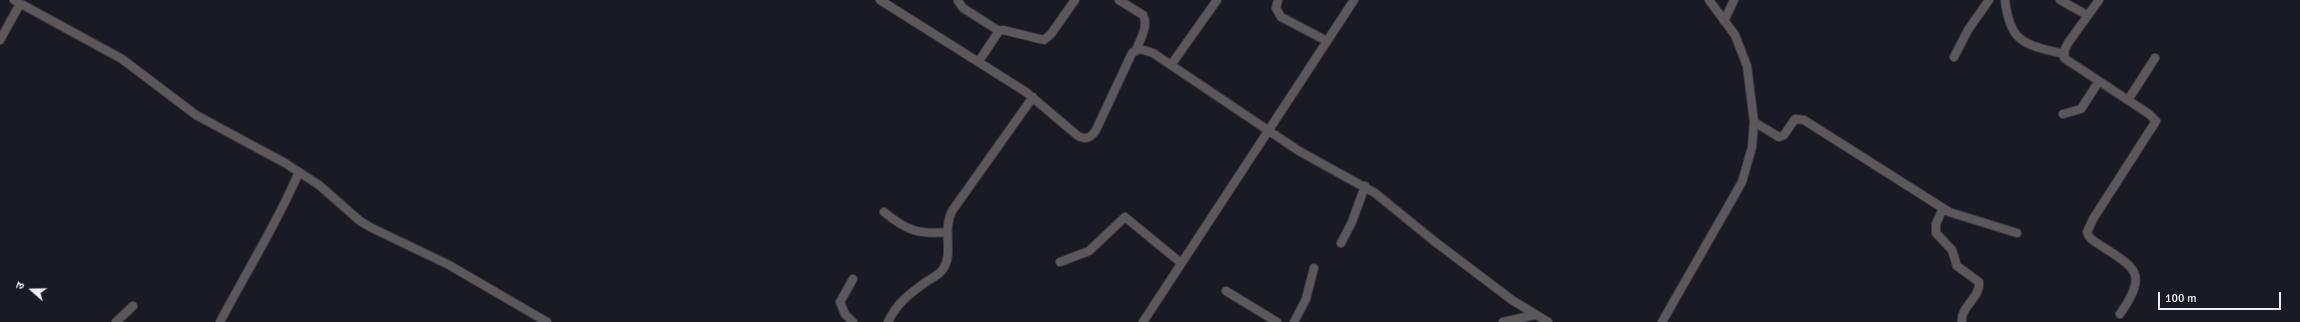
<!DOCTYPE html>
<html>
<head>
<meta charset="utf-8">
<style>
  body { margin:0 }
  #map { position:relative; width:2300px; height:322px; overflow:hidden; background:#191a24; font-family:Signika,"Noto Sans Devanagari",sans-serif }
  canvas { display:block }
  .north { position:absolute; left:12px; top:270px; width:40px; height:40px; -webkit-text-stroke:3px #191a24; paint-order:stroke; rotate:290deg; font-size:11px; font-weight:700; line-height:16px; text-align:center; color:#edeef5 }
  .north::after { content:''; display:block; margin:auto; width:14px; height:18px; background:#edeef5; clip-path:polygon(50% 0,100% 100%,50% 72%,0 100%) }
  .scale { position:absolute; left:2158px; top:292px; width:123px; height:18px; box-sizing:border-box; border:2px solid #edeef5; border-top:0; padding-left:5px; font-size:12px; line-height:14px; white-space:nowrap; color:#edeef5; -webkit-text-stroke:3px #191a24; paint-order:stroke }
</style>
</head>
<body>
<div id="map">
<canvas width="2300" height="322"></canvas>
<div class="north">उ</div>
<div class="scale">100 m</div>
</div>
<script>
const ctx = document.querySelector('canvas').getContext('2d');
ctx.lineJoin = 'round';
function strokePath(path, color, width, dash) { ctx.strokeStyle = color; ctx.lineWidth = width; ctx.lineCap = dash ? 'butt' : 'round'; ctx.setLineDash(dash || []); ctx.stroke(path); }
const minor = new Path2D(`
  M14,0L122,59L196,115L285,163L319,185L360,221L372,228L449,265L547,322
  M880,0L1026,92L1078,136C1086,140 1091,138 1096,130L1132,53L1140,49L1153,53L1299,151L1375,193L1434,241L1512,300L1548,322
  M1119,0L1143,15C1149,26 1140,40 1136,50
  M1278,0L1276,8L1281,17L1327,41
  M2005,0C2010,44 2025,44 2063,54
  M2060,0L2087,15
  M2099,0L2068,43L2065,49L2064,58L2149,114L2156,121L2093,219L2087,232C2089,239 2094,241 2100,245C2137,269 2148,273 2120,314
  M958,1L963,8L999,31
  M1724,21L1734,0
  M0,40L20,4
  M1954,57L1968,30L1989,0
  M979,61L999,31L1003,30L1044,40L1051,34L1075,0
  M1171,65L1217,0
  M2128,100L2155,58
  M2063,114L2081,109L2099,81
  M1754,122L1779,137L1784,135L1795,119L1804,120L1949,212L2017,233
  M1943,208L1936,224V233L1952,250L1957,266L1979,282C1981,297 1960,307 1962,322
  M884,212C906,230 918,235 947,232
  M1341,243L1352,222L1365,186
  M1060,262L1089,251L1125,217L1181,263
  M853,279L840,302L845,314L853,322
  M1226,291L1277,322
  M116,322L133,306
  M220,322C246,272 277,224 299,172
  M888,322C897,303 909,294 926,282C932,278 939,275 943,269C954,254 942,231 952,211L1033,97
  M1143,322L1354,0
  M1294,322L1306,299L1314,268
  M1503,322L1535,315
  M1662,322L1742,182L1752,147L1754,122L1747,66L1735,35L1709,0`);
strokePath(minor, '#373841', 10);
strokePath(minor, '#5c575a', 8);
</script>
</body>
</html>
